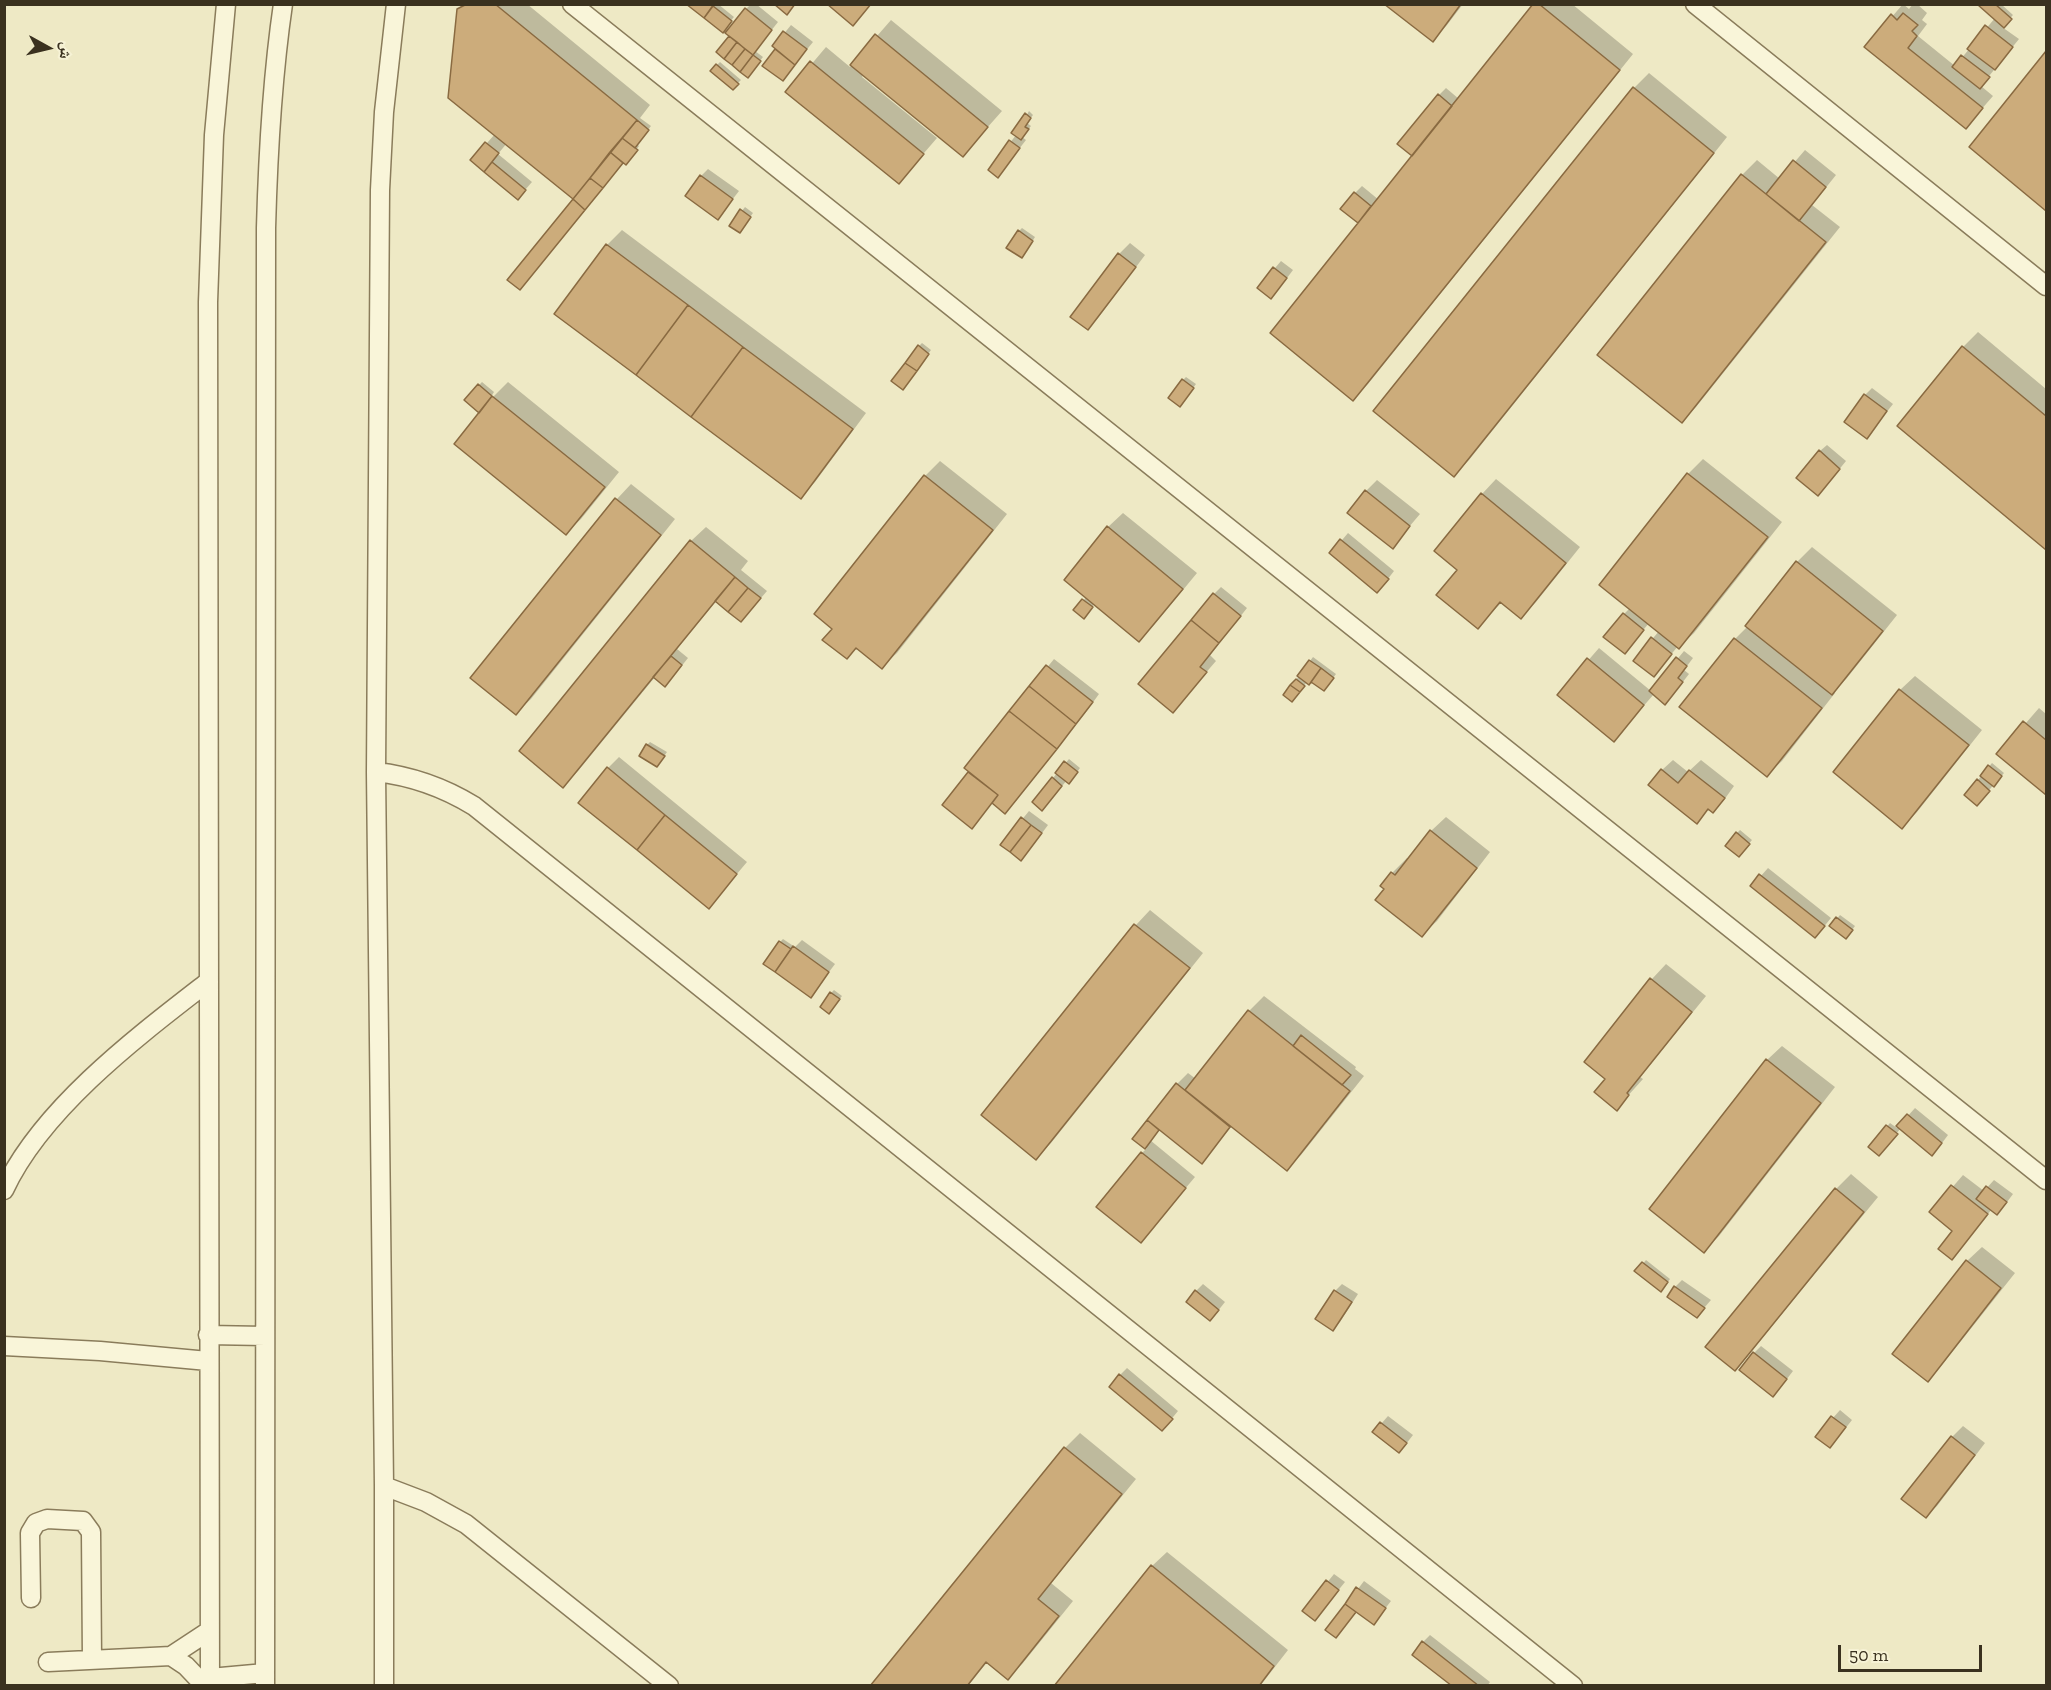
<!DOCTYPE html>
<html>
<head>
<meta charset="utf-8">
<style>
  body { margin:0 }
  #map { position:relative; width:2051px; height:1690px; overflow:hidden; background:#eee9c5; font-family:"Zilla Slab","Noto Naskh Arabic",serif }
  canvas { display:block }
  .frame { position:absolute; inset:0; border:6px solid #3a311f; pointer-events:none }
  .north { position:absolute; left:18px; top:18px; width:60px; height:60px; -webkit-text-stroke:4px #f6f2d5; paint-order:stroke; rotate:98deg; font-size:16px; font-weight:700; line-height:24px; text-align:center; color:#3a311f }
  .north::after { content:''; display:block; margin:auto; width:21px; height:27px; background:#3a311f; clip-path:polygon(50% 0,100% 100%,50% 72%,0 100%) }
  .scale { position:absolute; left:1838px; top:1645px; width:144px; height:27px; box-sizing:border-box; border:3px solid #3a311f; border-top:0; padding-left:8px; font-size:18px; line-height:21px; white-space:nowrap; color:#3a311f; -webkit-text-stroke:4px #f6f2d5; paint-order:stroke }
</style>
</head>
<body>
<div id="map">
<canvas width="2051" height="1690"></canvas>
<div class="frame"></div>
<div class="north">ش</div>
<div class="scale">50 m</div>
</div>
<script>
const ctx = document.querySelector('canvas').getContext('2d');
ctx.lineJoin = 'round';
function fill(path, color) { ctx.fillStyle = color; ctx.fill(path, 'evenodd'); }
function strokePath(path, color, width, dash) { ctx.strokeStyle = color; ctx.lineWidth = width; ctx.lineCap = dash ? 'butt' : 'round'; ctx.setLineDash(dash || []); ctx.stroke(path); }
const shadow = new Path2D(`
  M463,4H527L650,105L640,118L651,126L637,144L639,146L629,160L624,162L519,288L575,199L507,143L498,154L532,182L518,198L472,160L495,134L458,9Z
  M689,4H718L734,17L722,31Z
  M751,4H756L778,22L755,51L763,57L750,73L731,36L746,9Z
  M1386,4H1463L1447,25L1433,40Z
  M1535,4H1572L1633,54L1368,384L1353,399L1365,217L1355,193L1362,186L1379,200L1414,156L1439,95L1446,88L1459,99Z
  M1903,4L1909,9L1913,4H1917L1927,13L1922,20L1927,24L1918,36L1955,66L1995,18L1980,4H2001L2013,15L2002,27L2019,39L1981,86L1993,96L1966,127L1866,47Z
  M891,20L1002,111L963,155L864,74L862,77L937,138L899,182L788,92L826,47L850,67Z
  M791,25L813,42L783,79L764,65L777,49L774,46Z
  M2046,54V209L1971,147Z
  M720,62L741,80L733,88L712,70Z
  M1649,73L1727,137L1469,460L1454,475L1634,88Z
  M1029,111L1033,115L1027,123L1031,126L1022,137L1026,140L998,176L990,169L1016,135Z
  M1805,150L1836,175L1812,205L1840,227L1696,407L1682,421L1742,175L1757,160L1780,179Z
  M708,169L739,191L718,218L701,176Z
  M745,207L753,213L742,228L731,225Z
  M1022,228L1035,237L1025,253L1019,231Z
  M622,230L866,413L815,482L801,497L556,314L607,245Z
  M1130,243L1145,255L1098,318L1087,328L1119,254Z
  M1281,261L1293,270L1278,290L1259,287Z
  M1978,332L2046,389V548L1899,426L1963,347Z
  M922,343L931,350L906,385L919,346Z
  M1186,377L1196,384L1183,402V380Z
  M482,382L494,392L491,397L492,398L508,382L619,472L581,519L566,533L481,412L479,385Z
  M1872,388L1893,404L1867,437L1865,395Z
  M1827,445L1846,461L1825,487L1820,451Z
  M1703,459L1782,522L1694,633L1679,647L1678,646L1660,668L1635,660L1659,631L1649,623L1625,652L1624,614L1630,608L1601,585L1688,474Z
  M940,461L1007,514L897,653L882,667L834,628L925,476Z
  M1496,479L1580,547L1536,602L1521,617L1502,602L1478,627L1459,569L1482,494Z
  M1377,480L1420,514L1392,547L1366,491Z
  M631,484L675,519L531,699L516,713L472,678L617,499Z
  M1123,513L1197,573L1154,625L1139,640L1095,603L1087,614L1076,610L1087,596L1108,527Z
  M706,527L748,561L741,570L767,591L748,613L717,600L677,649L688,658L672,678L655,677L578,771L563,786L691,541Z
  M1348,533L1394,571L1384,584L1331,553Z
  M1812,547L1897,615L1847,678L1834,692L1835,693L1782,761L1767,775L1735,639L1748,626L1797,562Z
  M1221,587L1247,608L1210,655L1216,661L1173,711L1214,594Z
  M1599,648L1651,691L1684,651L1693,658L1684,670L1689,674L1672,696L1654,694L1614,740L1559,694Z
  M1313,657L1336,674L1327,686L1312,680L1307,682L1295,697L1285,695Z
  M1054,659L1099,694L1086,712L1016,801L1005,812L992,802L944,804L970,771L966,768Z
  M1915,676L1982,730L1917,812L1902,827L1900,690Z
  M2039,708L2046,714V793L1999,754Z
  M650,742L667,752L660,762L647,745Z
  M619,757L747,862L709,907L608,768Z
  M1069,759L1080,768L1072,779L1067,780L1049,802L1053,778Z
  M1673,760L1688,772L1701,760L1734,786L1724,800L1709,808L1697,822L1662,770Z
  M1992,763L2004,773L1977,804L1978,780Z
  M1029,811L1048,825L1028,852L1002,844Z
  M1446,817L1490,852L1437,921L1422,935L1386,888L1392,873L1407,858L1409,860L1431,831Z
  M1740,830L1752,840L1742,852L1737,833Z
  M1768,868L1831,918L1822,929L1752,886Z
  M1150,910L1203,953L1051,1143L1036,1158L983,1115L1136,925Z
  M1840,915L1855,926L1849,934L1831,926Z
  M783,939L795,947L802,940L835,964L811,996L780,942Z
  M1666,964L1706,996L1640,1077L1643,1079L1616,1109L1652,979Z
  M834,990L842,996L832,1009L831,993Z
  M1264,996L1356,1067L1355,1069L1364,1076L1301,1155L1286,1169L1232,1126L1202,1162L1177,1084L1188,1073L1196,1079L1249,1011Z
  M1782,1046L1835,1087L1719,1236L1704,1251L1767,1060Z
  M1915,1108L1948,1135L1939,1147L1901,1128L1879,1154L1870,1146L1890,1123L1897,1128Z
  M1135,1138L1150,1140L1195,1177L1141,1241L1142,1153L1147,1148Z
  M1851,1174L1878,1197L1749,1354L1734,1369L1836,1189Z
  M1963,1175L1984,1191L1994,1180L2013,1194L2004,1206L1992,1209L1952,1258L1954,1230L1931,1212Z
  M1982,1247L2015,1273L1942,1365L1928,1380L1967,1261Z
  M1646,1260L1670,1279L1664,1287L1637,1271Z
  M1682,1280L1711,1300L1697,1316L1675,1287Z
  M1203,1284L1225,1302L1217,1312L1196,1291Z
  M1342,1284L1358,1294L1340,1322L1333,1329L1335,1291Z
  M1761,1346L1793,1371L1780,1388L1754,1353Z
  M1127,1368L1178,1411L1169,1422L1120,1375Z
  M1840,1410L1852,1420L1837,1439L1817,1436Z
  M1388,1416L1413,1435L1406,1444L1374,1432Z
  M1963,1426L1985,1443L1937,1506L1926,1516L1952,1437Z
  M1080,1433L1136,1479L1051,1583L1073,1601L1023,1663L1008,1678L988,1661L968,1686H872L1065,1448Z
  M1167,1552L1288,1650L1260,1686H1056L1152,1566Z
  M1334,1574L1345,1582L1315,1619L1304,1611Z
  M1364,1581L1391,1601L1374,1623L1357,1611L1336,1636L1327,1630Z
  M1430,1635L1490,1682L1487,1686H1454L1423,1642Z`);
const building = new Path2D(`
  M467,4H495L637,120L573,199L448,98L457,9Z
  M686,4H714L704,18Z
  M774,4H795L787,15Z
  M827,4H871L853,26Z
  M1384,4H1461L1433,42Z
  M1533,4H1539L1620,70L1353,401L1270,333Z
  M1995,4L2012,19L2004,28L1978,5Z
  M713,6L732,21L723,33L704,18Z
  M745,8L772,30L753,55L725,33Z
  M1903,13L1918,25L1912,31L1917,36L1908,48L1983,108L1966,129L1864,47L1891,14L1897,20Z
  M1985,25L2013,47L1995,70L1967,49Z
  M783,31L807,49L795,65L772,46Z
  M875,34L988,127L963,157L850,65Z
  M729,36L737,42L724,59L716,52Z
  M737,42L745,49L732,65L724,59Z
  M745,49L753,55L740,72L732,65Z
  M775,49L795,65L783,81L762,66Z
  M2046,51V211L1969,147Z
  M753,55L761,61L748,78L740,72Z
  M1961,55L1990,77L1980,89L1952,67Z
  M810,61L924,154L899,184L785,92Z
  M716,64L739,84L733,90L710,71Z
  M1633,87L1714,153L1454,477L1373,411Z
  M1438,94L1452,106L1412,156L1397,144Z
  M1025,113L1031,118L1025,127L1029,129L1021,140L1011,133Z
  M637,120L649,130L635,148L622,138Z
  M622,138L638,150L626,165L610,152Z
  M1009,140L1020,148L998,178L988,170Z
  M485,142L499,153L484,172L470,160Z
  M610,152L623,163L603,188L590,178Z
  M1793,160L1826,187L1799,221L1766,194Z
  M492,162L526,190L518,200L484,172Z
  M1741,174L1826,242L1682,423L1597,355Z
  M700,175L733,199L718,220L685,196Z
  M590,178L603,188L585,210L573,199Z
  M1354,192L1371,206L1358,223L1340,209Z
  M573,199L585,210L520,290L507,280Z
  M740,209L751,217L740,233L729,226Z
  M1018,230L1033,241L1022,258L1006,248Z
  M606,244L688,305L636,375L554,314Z
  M1118,253L1136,267L1088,330L1070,317Z
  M1273,267L1287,278L1271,299L1257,288Z
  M688,305L743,347L691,417L636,375Z
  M918,345L929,354L917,371L905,363Z
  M1962,346L2046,416V550L1897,426Z
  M743,347L853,429L801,499L691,417Z
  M905,363L917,371L903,390L891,381Z
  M1182,379L1194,388L1180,407L1168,398Z
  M478,384L492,396L479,413L464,400Z
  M1864,394L1887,411L1867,439L1844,422Z
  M492,396L605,487L566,535L454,444Z
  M1819,450L1840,469L1818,496L1796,478Z
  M1687,473L1768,537L1679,649L1599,585Z
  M924,475L993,530L882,669L856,648L847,659L822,640L832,629L814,614Z
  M1365,490L1410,526L1393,549L1347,513Z
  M1481,493L1566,563L1521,619L1500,602L1478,629L1436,595L1457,570L1434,551Z
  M615,498L661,535L516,715L470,678Z
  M1107,526L1183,589L1139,642L1064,580Z
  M1340,539L1389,579L1377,593L1329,553Z
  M690,540L735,577L563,788L519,751Z
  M1796,561L1883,631L1832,695L1745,626Z
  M735,577L748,588L728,612L715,601Z
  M748,588L761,598L741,622L728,612Z
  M1213,593L1241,616L1219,643L1191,620Z
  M1082,599L1093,607L1084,619L1073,610Z
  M1623,613L1644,630L1625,654L1603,637Z
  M1191,620L1219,643L1200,667L1207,672L1173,713L1138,684Z
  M1651,637L1672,654L1654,677L1633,661Z
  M1734,638L1822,708L1767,777L1679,707Z
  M671,656L682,665L665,687L653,677Z
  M1676,657L1687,666L1678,678L1683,682L1665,705L1649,691Z
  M1587,658L1644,705L1614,742L1557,695Z
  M1309,660L1321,668L1309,685L1297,676Z
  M1046,665L1093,702L1076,724L1029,686Z
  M1321,668L1334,678L1324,691L1311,682Z
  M1296,679L1305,686L1300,692L1290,685Z
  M1290,685L1300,692L1292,702L1283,695Z
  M1029,686L1076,724L1057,749L1009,711Z
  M1899,689L1969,745L1902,829L1833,772Z
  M1009,711L1057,749L1005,814L992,803L998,795L964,768Z
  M2023,721L2046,740V795L1996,754Z
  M646,744L665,756L657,767L639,756Z
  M1064,761L1078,772L1069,784L1055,773Z
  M1988,765L2002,776L1994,787L1980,776Z
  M607,767L665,815L637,850L578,803Z
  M1661,769L1678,783L1689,770L1725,798L1713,813L1708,809L1697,824L1648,785Z
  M968,772L998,795L972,829L942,805Z
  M1052,777L1062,786L1042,811L1032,802Z
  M1977,779L1990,791L1977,806L1964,795Z
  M665,815L737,874L709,909L637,850Z
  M1021,817L1031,825L1010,852L1000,845Z
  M1031,825L1042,833L1021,861L1010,852Z
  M1430,830L1477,868L1422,937L1375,900L1384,889L1380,886L1391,872L1395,875Z
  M1736,832L1750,844L1739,857L1725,846Z
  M1759,874L1825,926L1815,938L1750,886Z
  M1836,917L1853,930L1846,939L1829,926Z
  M1134,924L1190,968L1036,1160L981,1115Z
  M779,941L791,949L775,972L763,964Z
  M793,946L829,972L811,998L775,972Z
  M1650,978L1692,1012L1627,1093L1629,1095L1617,1111L1594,1092L1605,1079L1584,1062Z
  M830,992L840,999L829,1014L820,1007Z
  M1248,1010L1350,1091L1287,1171L1185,1090Z
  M1301,1035L1351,1075L1342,1085L1293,1046Z
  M1766,1059L1821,1103L1704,1253L1649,1209Z
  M1176,1083L1230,1127L1202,1164L1147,1120Z
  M1907,1114L1942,1143L1932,1156L1896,1126Z
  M1147,1120L1159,1130L1145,1149L1132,1139Z
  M1886,1125L1898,1134L1879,1156L1868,1147Z
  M1141,1152L1186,1188L1141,1243L1096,1207Z
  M1951,1185L1988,1214L1952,1260L1938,1249L1952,1231L1929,1212Z
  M1986,1186L2007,1202L1997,1215L1976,1199Z
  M1835,1188L1864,1212L1735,1371L1705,1347Z
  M1966,1260L2001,1288L1928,1382L1892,1354Z
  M1642,1262L1668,1282L1661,1292L1634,1271Z
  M1674,1286L1705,1308L1697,1318L1667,1297Z
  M1195,1290L1219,1310L1210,1321L1186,1302Z
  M1334,1290L1352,1302L1333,1331L1315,1319Z
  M1753,1352L1787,1379L1773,1397L1739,1370Z
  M1119,1374L1173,1419L1162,1431L1109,1387Z
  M1831,1416L1846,1427L1830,1448L1815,1437Z
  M1380,1422L1407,1443L1399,1453L1372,1432Z
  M1951,1436L1975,1455L1926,1518L1901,1499Z
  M1064,1447L1122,1494L1038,1599L1059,1616L1008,1680L986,1662L967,1686H870Z
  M1151,1565L1274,1666L1259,1686H1054Z
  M1326,1580L1339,1590L1315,1621L1302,1611Z
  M1356,1587L1386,1608L1374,1625L1345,1604Z
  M1345,1604L1356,1612L1336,1638L1325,1630Z
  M1422,1641L1479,1686H1452L1412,1655Z`);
const minor = new Path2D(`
  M572,4L2046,1180
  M1695,4L2046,286
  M376,772C412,776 443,787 474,806L1573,1686
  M4,1190C42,1108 138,1036 209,981
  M208,1335L265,1336
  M4,1346L100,1351L208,1361
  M384,1486L426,1502L466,1524L669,1686
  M31,1598L30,1533L36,1523L47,1519L83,1521L91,1532L92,1660
  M171,1656L186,1666L205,1686
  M48,1662L171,1656L209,1631
  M210,1678L265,1673
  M210,1686L208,302L214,135L226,4
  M265,1686L266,228C268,153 272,79 283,4
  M384,1686V1486L376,772L380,190L384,112L396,4`);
fill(shadow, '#0003');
fill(building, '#ccac7b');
strokePath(building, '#896a41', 1.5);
strokePath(minor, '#8a7c5b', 21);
strokePath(minor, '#f9f5d9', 18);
</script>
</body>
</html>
